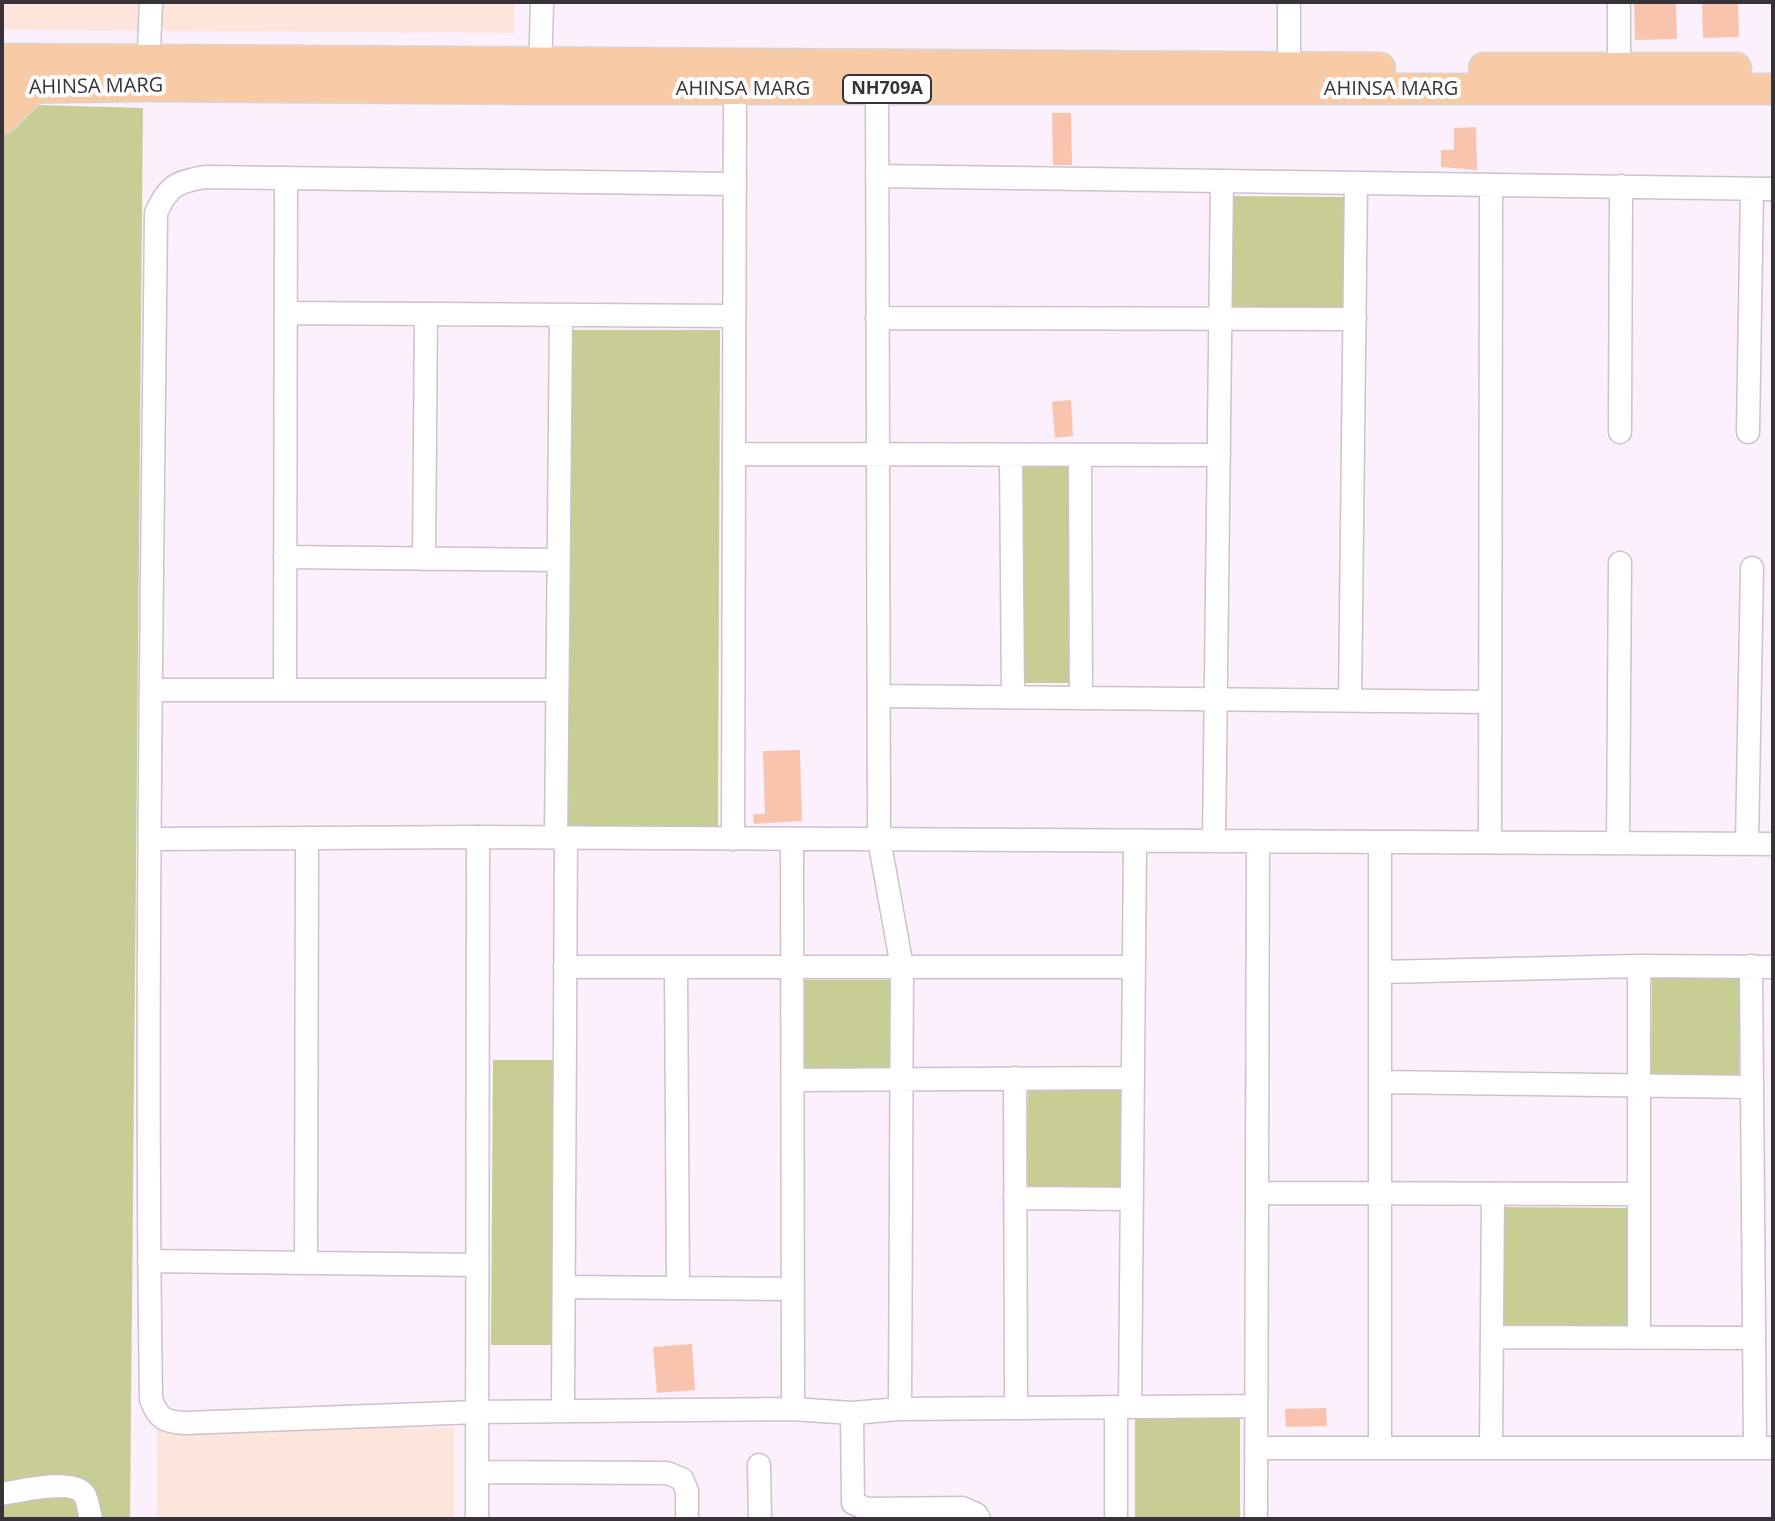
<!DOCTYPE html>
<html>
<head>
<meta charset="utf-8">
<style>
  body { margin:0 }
  #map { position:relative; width:1775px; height:1521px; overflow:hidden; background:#fdf0fd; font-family:"Open Sans",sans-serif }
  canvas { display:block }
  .frame { position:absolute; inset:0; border:4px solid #383338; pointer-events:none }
</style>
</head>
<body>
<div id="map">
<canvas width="1775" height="1521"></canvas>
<div class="frame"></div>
</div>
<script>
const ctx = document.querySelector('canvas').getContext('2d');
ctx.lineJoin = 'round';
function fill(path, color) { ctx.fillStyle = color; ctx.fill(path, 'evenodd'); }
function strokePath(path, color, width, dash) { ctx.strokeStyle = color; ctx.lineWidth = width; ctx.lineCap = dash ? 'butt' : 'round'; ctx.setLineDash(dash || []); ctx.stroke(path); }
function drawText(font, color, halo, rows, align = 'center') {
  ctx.font = font + ' "Open Sans",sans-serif'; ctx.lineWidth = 8; ctx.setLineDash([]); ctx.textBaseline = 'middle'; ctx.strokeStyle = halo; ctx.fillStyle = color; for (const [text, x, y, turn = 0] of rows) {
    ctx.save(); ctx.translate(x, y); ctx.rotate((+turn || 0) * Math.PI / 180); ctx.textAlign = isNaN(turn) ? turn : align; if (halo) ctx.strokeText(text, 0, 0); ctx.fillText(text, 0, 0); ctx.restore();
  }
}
const education = new Path2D(`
  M2,2H514V33L2,30Z
  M157,1427H454V1519H157Z`);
const green = new Path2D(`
  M2,104L143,108L130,1519H2Z
  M1230,196L1344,197L1343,312L1229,311Z
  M571,330H720L718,827H568Z
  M1019,462H1072V683H1019Z
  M1652,976L1740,977L1739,1076L1651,1075Z
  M804,980H891L892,1070L804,1071Z
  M493,1060H555L553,1345H491Z
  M1028,1089L1125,1090L1124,1191L1026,1190Z
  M1504,1207L1631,1208L1629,1327L1502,1326Z
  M1240,1414V1519H1135V1415Z`);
const building = new Path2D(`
  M1634,2H1676L1677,39L1635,40Z
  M1702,2H1738L1739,37L1703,38Z
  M1052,113H1071L1072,165H1053Z
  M1476,127L1477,170L1441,167V150H1454V128Z
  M1071,400L1073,436L1055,438L1052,402Z
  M800,750L802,821L754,824L753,814H765L763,751Z
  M692,1344L695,1390L657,1393L653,1347Z
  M1326,1408L1327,1426L1286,1427L1285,1409Z`);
const minor = new Path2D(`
  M1289,2V80
  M1619,2V68
  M148,73L151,2
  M877,76L879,839L902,967L900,1409
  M540,77L542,2
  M877,176L1773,189
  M735,184L205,177C176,182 168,186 156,213C152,608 145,1004 151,1399C158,1419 165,1422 185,1423L477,1412L793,1409L852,1413L900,1409L1256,1406
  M286,313L734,316
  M877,318L1355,319
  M1620,432L1621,186
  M1748,432L1752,189
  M734,454L1219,455
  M1011,455L1013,697
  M1080,455L1081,698
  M285,557L558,560
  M424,559L426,314
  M152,690H557
  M285,690L286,178
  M879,696L1490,702
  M1350,700L1356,183
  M556,838L561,315
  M151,839L478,837L1773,844
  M733,839L735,77
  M792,839L793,1409
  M1214,841L1222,181
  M1490,842L1491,185
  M1618,843L1620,563
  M1747,843L1752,568
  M1751,966L1755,1448
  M565,967H1134
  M676,967L678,1288
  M1381,972L1639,966L1773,967
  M1015,1078L1016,1408
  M793,1080L1133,1078
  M1380,1082L1752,1087
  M1257,1193L1639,1194
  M1015,1198L1132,1199
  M149,1261L477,1265
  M306,1263L307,838
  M564,1287L793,1289
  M1492,1337L1754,1338
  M1639,1338V966
  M1116,1407V1519
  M1130,1407L1135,841
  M563,1411L566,838
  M852,1413L853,1503L867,1509L962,1508L976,1514L979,1519
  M1256,1448H1773
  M1380,1448V842
  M1491,1448L1493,1194
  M759,1465L760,1519
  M477,1472L667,1473L682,1479L687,1491V1519
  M2,1494C20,1491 72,1478 84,1494C88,1500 89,1512 91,1519
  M477,1519L478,837
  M1256,1519L1258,841`);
const highway = new Path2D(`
  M2,59L1380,68
  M1484,68H1736
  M2,88L148,86L540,89H1773
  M2,119L33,89`);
const shields = [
  [887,89,88]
];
const shieldNames = [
  ["NH709A",887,89]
];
const streetNames = [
  ["AHINSA MARG",96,87,-1],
  ["AHINSA MARG",743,89],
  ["AHINSA MARG",1391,89]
];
fill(education, '#fee5dc');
fill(green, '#c8cd94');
fill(building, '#f9c4ad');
strokePath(minor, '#cdc1ce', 25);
strokePath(highway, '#d7d6d7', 33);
strokePath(minor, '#fff', 22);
strokePath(highway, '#f9caa6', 30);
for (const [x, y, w] of shields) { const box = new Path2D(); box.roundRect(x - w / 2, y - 14, w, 28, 6); ctx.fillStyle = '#fff'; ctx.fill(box); strokePath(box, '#383338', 2); }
drawText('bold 18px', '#383338', null, shieldNames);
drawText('20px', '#383338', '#fff', streetNames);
</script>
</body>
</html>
